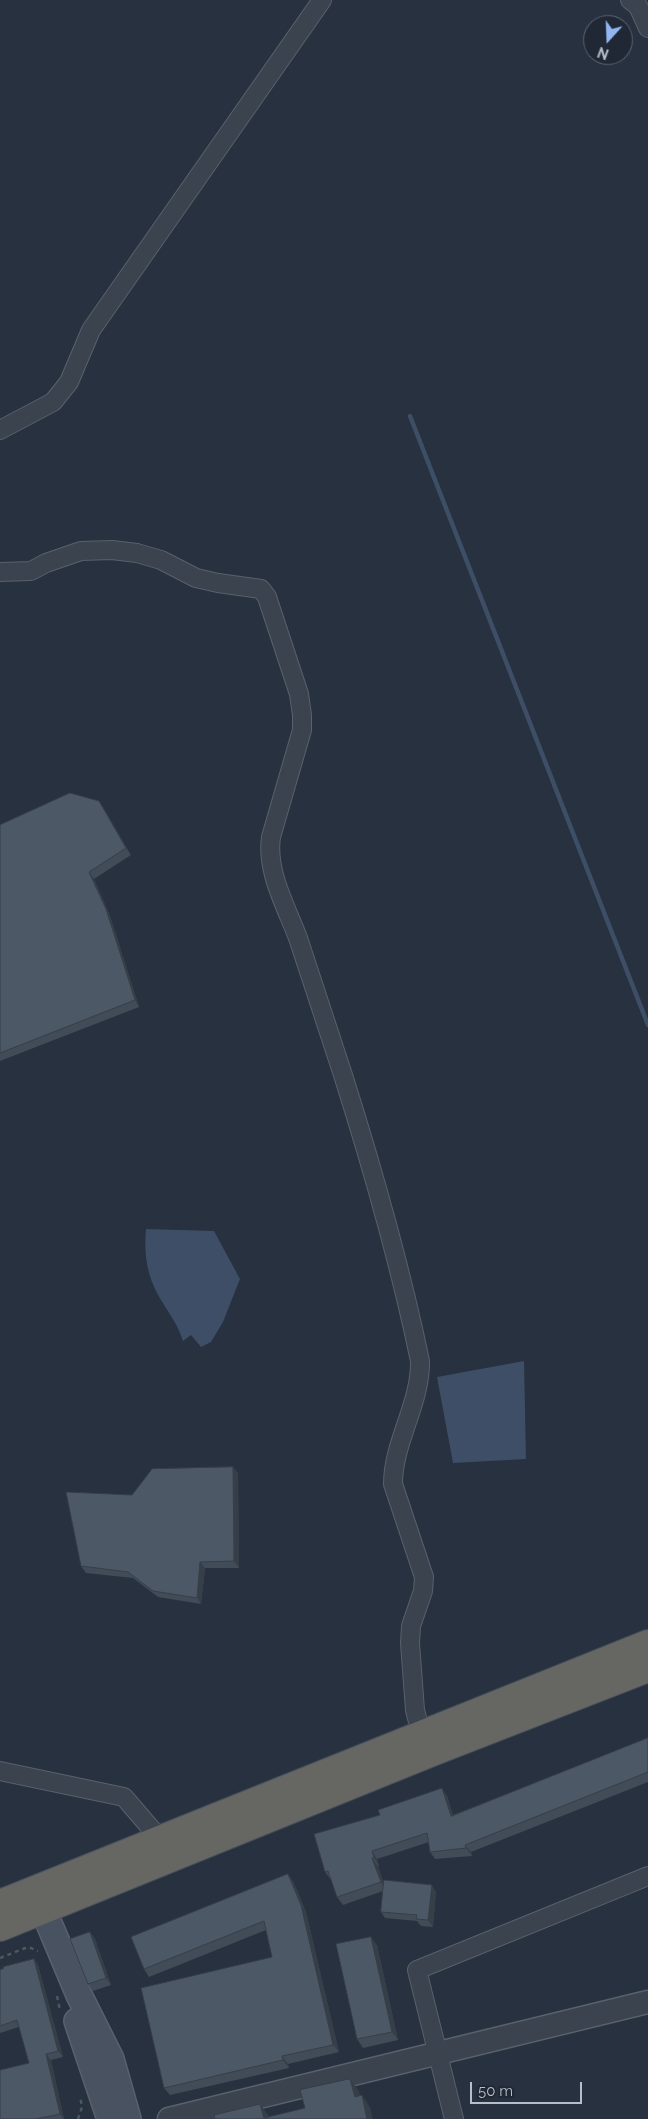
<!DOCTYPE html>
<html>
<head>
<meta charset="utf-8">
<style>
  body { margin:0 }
  #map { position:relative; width:648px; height:2119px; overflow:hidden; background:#27313f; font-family:Raleway,sans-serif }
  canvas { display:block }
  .north { position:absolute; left:583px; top:15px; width:50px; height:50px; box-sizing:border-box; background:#1f2834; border:1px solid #5c6470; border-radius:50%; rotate:200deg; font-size:14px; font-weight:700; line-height:20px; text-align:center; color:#b7bec9 }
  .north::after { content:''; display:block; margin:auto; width:18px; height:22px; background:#93b6f2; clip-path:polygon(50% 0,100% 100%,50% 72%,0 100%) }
  .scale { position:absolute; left:470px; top:2082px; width:112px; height:22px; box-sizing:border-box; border:2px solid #b7bec9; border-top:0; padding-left:6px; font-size:15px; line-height:18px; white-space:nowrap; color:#b7bec9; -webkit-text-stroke:4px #1f2834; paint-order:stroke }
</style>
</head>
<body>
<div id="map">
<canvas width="648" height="2119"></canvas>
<div class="north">N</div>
<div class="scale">50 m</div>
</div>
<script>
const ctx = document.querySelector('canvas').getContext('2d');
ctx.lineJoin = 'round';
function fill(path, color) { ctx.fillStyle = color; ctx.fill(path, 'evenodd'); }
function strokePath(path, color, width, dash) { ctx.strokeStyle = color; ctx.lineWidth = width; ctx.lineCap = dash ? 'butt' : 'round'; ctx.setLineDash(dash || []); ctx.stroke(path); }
const water = new Path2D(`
  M146,1229L214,1231L240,1279L223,1322L211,1342L201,1347L191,1335L183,1341C176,1319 164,1308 155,1289C146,1270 144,1250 146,1229Z
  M524,1361L526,1459L453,1463L437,1377Z`);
const stream = new Path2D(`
  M410,416L648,1025`);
const path = new Path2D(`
  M0,1958L28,1947L38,1951
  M57,1996L60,2010
  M78,2119L82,2107L80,2096`);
const minor = new Path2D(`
  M630,0L638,6L648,28
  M0,430L53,402L69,382L91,330L322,0
  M0,572L31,571L46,563L81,551L112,550L137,553L161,560L196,578L218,583L261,589L267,597L299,694L302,715V730L271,837C266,872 286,906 298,938C313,984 328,1029 343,1075C373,1170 400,1264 420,1361C421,1403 393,1442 393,1484L424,1577L423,1591L411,1626L410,1643L415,1710L421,1734
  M0,1771L124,1797L160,1839
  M454,2119L417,1970L648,1876`);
const tertiary = new Path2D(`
  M169,2119L648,2002`);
const secondary = new Path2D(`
  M35,1890L79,1995L111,2059L128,2119
  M77,2021L110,2119`);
const trunk = new Path2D(`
  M0,1904L648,1644
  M0,1927L432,1752L648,1668`);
const wall = new Path2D(`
  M103,807L131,855L94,879L110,916L139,1007L0,1061V825Z
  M233,1467L238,1473L239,1568H205L201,1604L158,1597L133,1578L86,1573L81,1566L132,1495Z
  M648,1738V1782L471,1852L472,1856L435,1859L430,1852L429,1842L377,1859L379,1866H378L383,1882L436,1892L433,1927L421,1926L417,1921L385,1918L381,1912L383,1891L343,1905L337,1897L331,1880L325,1872L447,1796L453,1815Z
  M293,1881L306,1912L339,2052L288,2064L289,2068L170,2095L164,2088L272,1957L266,1930L149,1977L144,1969Z
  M90,1932L95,1939L111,1985L93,1991L88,1984Z
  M377,1945L398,2040L363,2048L357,2039Z
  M34,1959L38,1965L63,2057L51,2060L64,2119H0L29,2063L19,2027L0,2033V1970Z`);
const shadedWall = new Path2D(`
  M99,801L103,807L131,855L126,848Z
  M89,872L94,879L110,916L139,1007L135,1000Z
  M233,1467L238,1473L239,1568L234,1561Z
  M200,1562L205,1568L201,1604L197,1598Z
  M442,1788L447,1796L456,1824L451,1816Z
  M465,1845L471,1852L472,1856L466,1848Z
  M372,1851L377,1859L379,1866L374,1858Z
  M372,1858L378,1866L386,1890L381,1882Z
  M288,1874L293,1881L306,1912L339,2052L333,2045Z
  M432,1885L436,1892L433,1927L428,1920Z
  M90,1932L95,1939L111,1985L106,1978Z
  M371,1937L377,1945L398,2040L392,2032Z
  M34,1959L38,1965L63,2057L58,2051Z
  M46,2054L51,2060L64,2119L60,2114Z
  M282,2056L288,2064L289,2068L283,2060Z
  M350,2079L359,2091L363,2109L355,2097Z
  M362,2095L370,2107L373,2119H367Z
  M260,2104L269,2116V2119L264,2118Z`);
const building = new Path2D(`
  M70,793L99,801L126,848L89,872L106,909L135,1000L0,1053V825Z
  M233,1467L234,1561L200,1562L197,1598L153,1591L128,1572L81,1566L66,1492L132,1495L152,1469Z
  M648,1738V1772L465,1845L466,1848L430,1852L427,1833L372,1851L374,1858H372L381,1882L337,1897L328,1871L325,1872L314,1834L380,1815L378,1810L442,1788L451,1816Z
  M288,1874L301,1905L333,2045L282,2056L283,2060L164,2088L141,1988L272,1957L264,1921L144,1969L131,1937Z
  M384,1880L432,1885L428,1920L416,1919L417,1915L381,1912Z
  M90,1932L106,1978L88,1984L70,1939Z
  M371,1937L392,2032L357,2039L336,1944Z
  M34,1959L58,2051L46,2054L60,2114L36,2119H0V2070L29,2063L17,2020L0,2026V1970L4,1968L3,1967Z
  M350,2079L355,2097L362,2095L367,2119H215L214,2115L260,2104L264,2118L305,2108L300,2090Z`);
fill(water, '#3d4e66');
strokePath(stream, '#3d4e66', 4.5);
strokePath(minor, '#58616c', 20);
strokePath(tertiary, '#58616c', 25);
strokePath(secondary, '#58616c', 28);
strokePath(trunk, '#454e59', 30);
strokePath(path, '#495b5e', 2.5, [4, 4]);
strokePath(minor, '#3b434f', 18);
strokePath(tertiary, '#3b434f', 22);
strokePath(secondary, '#495261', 25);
strokePath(trunk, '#666663', 28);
fill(wall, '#424c59');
fill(shadedWall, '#363e48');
fill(building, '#4d5867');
strokePath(building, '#363e48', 1);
</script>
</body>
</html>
